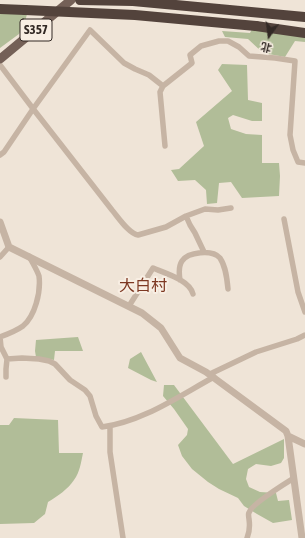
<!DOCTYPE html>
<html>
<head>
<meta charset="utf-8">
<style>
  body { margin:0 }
  #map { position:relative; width:305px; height:538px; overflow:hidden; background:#efe4d7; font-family:"Asap Condensed","Noto Sans SC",sans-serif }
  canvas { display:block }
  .north { position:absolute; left:249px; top:16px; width:40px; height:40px; -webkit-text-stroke:3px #f8eee3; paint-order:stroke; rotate:194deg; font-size:11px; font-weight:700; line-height:16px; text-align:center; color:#322925 }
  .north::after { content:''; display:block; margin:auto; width:14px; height:18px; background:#322925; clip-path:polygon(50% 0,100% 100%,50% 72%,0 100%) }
</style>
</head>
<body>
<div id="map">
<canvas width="305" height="538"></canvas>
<div class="north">北</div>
</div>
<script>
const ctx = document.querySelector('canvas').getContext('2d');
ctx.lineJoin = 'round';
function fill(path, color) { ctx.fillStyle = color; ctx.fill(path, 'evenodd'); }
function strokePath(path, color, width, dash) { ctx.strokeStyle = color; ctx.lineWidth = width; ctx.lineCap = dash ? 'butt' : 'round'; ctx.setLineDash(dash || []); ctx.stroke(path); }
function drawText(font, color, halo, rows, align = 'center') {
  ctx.font = font + ' "Asap Condensed","Noto Sans SC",sans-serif'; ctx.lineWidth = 4; ctx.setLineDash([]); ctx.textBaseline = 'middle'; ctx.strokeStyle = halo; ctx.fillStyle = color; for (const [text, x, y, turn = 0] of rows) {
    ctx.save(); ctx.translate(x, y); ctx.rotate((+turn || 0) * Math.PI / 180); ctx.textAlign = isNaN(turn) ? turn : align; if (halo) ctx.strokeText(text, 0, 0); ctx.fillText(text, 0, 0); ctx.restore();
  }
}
const green = new Path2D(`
  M0,14H27L25,22L19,34L0,48Z
  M252,29L305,36V42L295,41L285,57L263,53L248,39L225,37L222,31L250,33Z
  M222,64L247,65L248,100L262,103V121H252L233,115L228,118L231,129L246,134L262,135V163H279L280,176L279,196L242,198L231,182L219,183L217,203L207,204L206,190L195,180L178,181L171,170L179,169L204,146L196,122L232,91L218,70Z
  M78,337L83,351H55L54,360L36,357L35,351L36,340Z
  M141,352L157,382L151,380L128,368L130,359Z
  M164,385H174L233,464L284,439V458L281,463L271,466L256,464L248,469L246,479L249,487L260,492L276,493L278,501L289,500L292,520L273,523L257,514L244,506L238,498L219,489L208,482L192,469L182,456L178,445L187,435L188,429L174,409L163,396Z
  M14,418L58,420L59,453H83C81,462 80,472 74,480C68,489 58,496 48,502L45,514L34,523L0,524V425H9Z`);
const minor = new Path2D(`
  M0,65L34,110L112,210C118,217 129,234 138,235L166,227L186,216L205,209L218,210L231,208
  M165,146L160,92L163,86L192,63L190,55L201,46L219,41H228L239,47L249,56L275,58L295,61L290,135L293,150L298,162L305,163
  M0,155L4,152L33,109L90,30L124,63L135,69L149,75L163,86
  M186,216L190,225L195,233L204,252
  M284,219L298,292L305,312
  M0,257L9,247
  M180,280C179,274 178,267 182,261C188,252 212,249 220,258C226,267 227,279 228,289
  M129,306L153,268C164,273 190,280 193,294
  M7,359L22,358L39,359L49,361L55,364L70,380L85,390L90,396L96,416L102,427C142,422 179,396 214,377
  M210,374L256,352L297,339L305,335
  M6,377V369L7,359L1,347L0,337C8,334 16,331 23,326C35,316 41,292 39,276C37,270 32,262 29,256
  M110,426V452L123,538
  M247,538C250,531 250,526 249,519C249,519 248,513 249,513C250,505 286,483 294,478`);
const tertiary = new Path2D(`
  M0,222L9,247L142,313L161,328L180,358L206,372L286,431L288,436L302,538
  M288,436L305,444`);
const primary = new Path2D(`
  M0,59L71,0`);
const motorway = new Path2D(`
  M80,0L133,1L305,17
  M0,9L25,10
  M256,26L305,33`);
const motorwayBridge = new Path2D(`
  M25,10L135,15L256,26`);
const shields = [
  [36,30,32]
];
const shieldNames = [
  ["S357",36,30]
];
const quarterNames = [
  ["大白村",143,286]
];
fill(green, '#b1bd98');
strokePath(minor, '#c6b4a4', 5.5);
strokePath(tertiary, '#c6b4a4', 7);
strokePath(primary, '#746057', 9);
strokePath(motorway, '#53433c', 10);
strokePath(motorwayBridge, '#53433c', 10);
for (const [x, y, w] of shields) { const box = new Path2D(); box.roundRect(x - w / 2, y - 11, w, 22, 3); ctx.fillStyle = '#f8eee3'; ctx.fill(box); strokePath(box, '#322925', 1); }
drawText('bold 13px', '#322925', null, shieldNames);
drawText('16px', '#7d3822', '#f8eee3', quarterNames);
</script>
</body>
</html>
